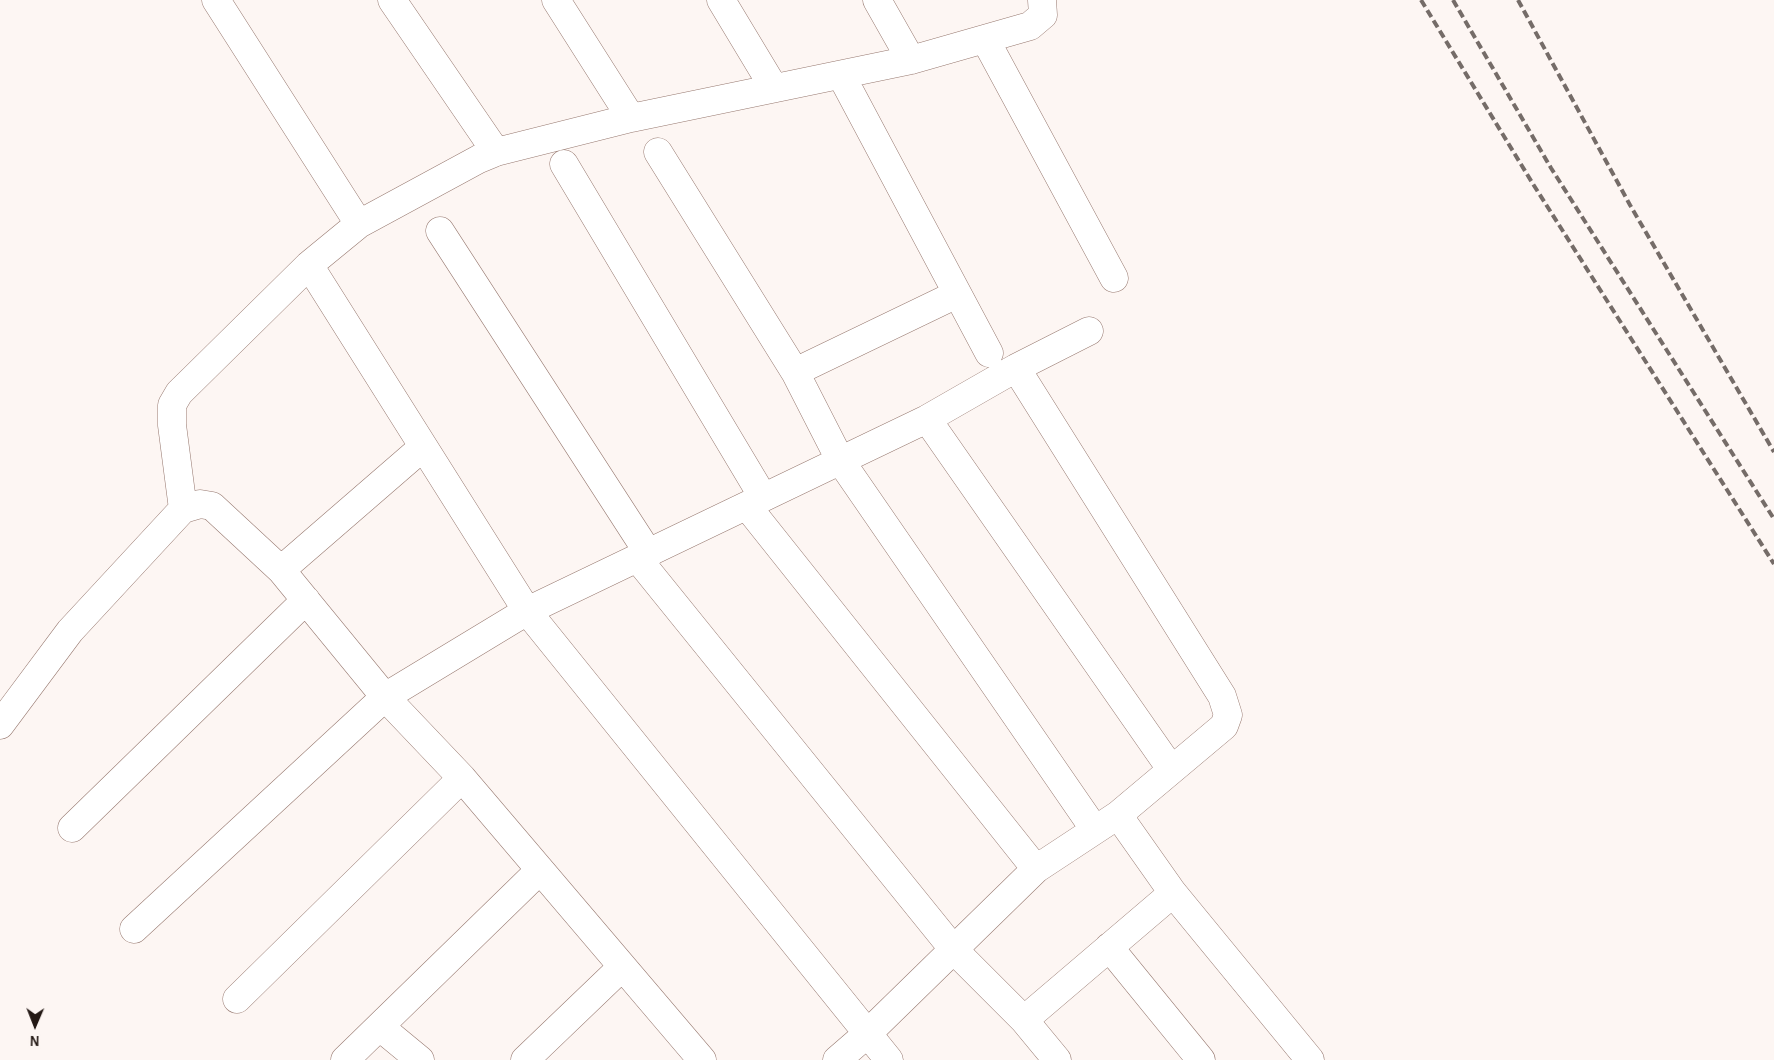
<!DOCTYPE html>
<html>
<head>
<meta charset="utf-8">
<style>
  body { margin:0 }
  #map { position:relative; width:1774px; height:1060px; overflow:hidden; background:#fdf6f3; font-family:"Alegreya Sans",sans-serif }
  canvas { display:block }
  .north { position:absolute; left:10px; top:1000px; width:50px; height:50px; -webkit-text-stroke:4px #fdf6f3; paint-order:stroke; rotate:181deg; font-size:14px; font-weight:700; line-height:20px; text-align:center; color:#241915 }
  .north::after { content:''; display:block; margin:auto; width:18px; height:22px; background:#241915; clip-path:polygon(50% 0,100% 100%,50% 72%,0 100%) }
</style>
</head>
<body>
<div id="map">
<canvas width="1774" height="1060"></canvas>
<div class="north">N</div>
</div>
<script>
const ctx = document.querySelector('canvas').getContext('2d');
ctx.lineJoin = 'round';
function strokePath(path, color, width, dash) { ctx.strokeStyle = color; ctx.lineWidth = width; ctx.lineCap = dash ? 'butt' : 'round'; ctx.setLineDash(dash || []); ctx.stroke(path); }
const minor = new Path2D(`
  M216,0L359,224
  M392,0L496,152
  M556,0L631,118
  M721,0L774,88
  M877,0L911,60
  M985,39L1114,278
  M841,75L989,353
  M658,152L795,372L840,460L1095,830
  M564,164L763,497
  M440,231L649,554
  M309,265L527,611L889,1060
  M795,372L957,294
  M927,419L1171,769
  M747,506L1036,869
  M183,509L172,425V405L179,393L309,265L359,224L479,159L496,152L631,118L911,60L1030,26L1043,15L1042,0
  M638,559L954,950L1024,1020L1057,1060
  M281,570L423,447
  M0,725L70,631L183,509L200,504L212,506L281,570L385,697L462,778L702,1060
  M1118,815L1173,893L1310,1060
  M72,828L306,600
  M134,929L385,697L527,611L927,419L1016,368L1089,331
  M1109,947L1201,1060
  M237,999L462,778
  M1024,1020L1173,893
  M380,1027L420,1060
  M345,1060L540,870
  M525,1060L622,967
  M837,1060L867,1034L1036,869L1118,815L1224,726L1228,715L1222,696L1016,368`);
const rail = new Path2D(`
  M1421,0L1533,184L1774,564
  M1453,0L1551,168L1774,519
  M1518,0L1630,205L1774,452`);
strokePath(minor, '#977970', 29);
strokePath(minor, '#fff', 28);
strokePath(rail, '#756c68', 4, [8, 4]);
</script>
</body>
</html>
